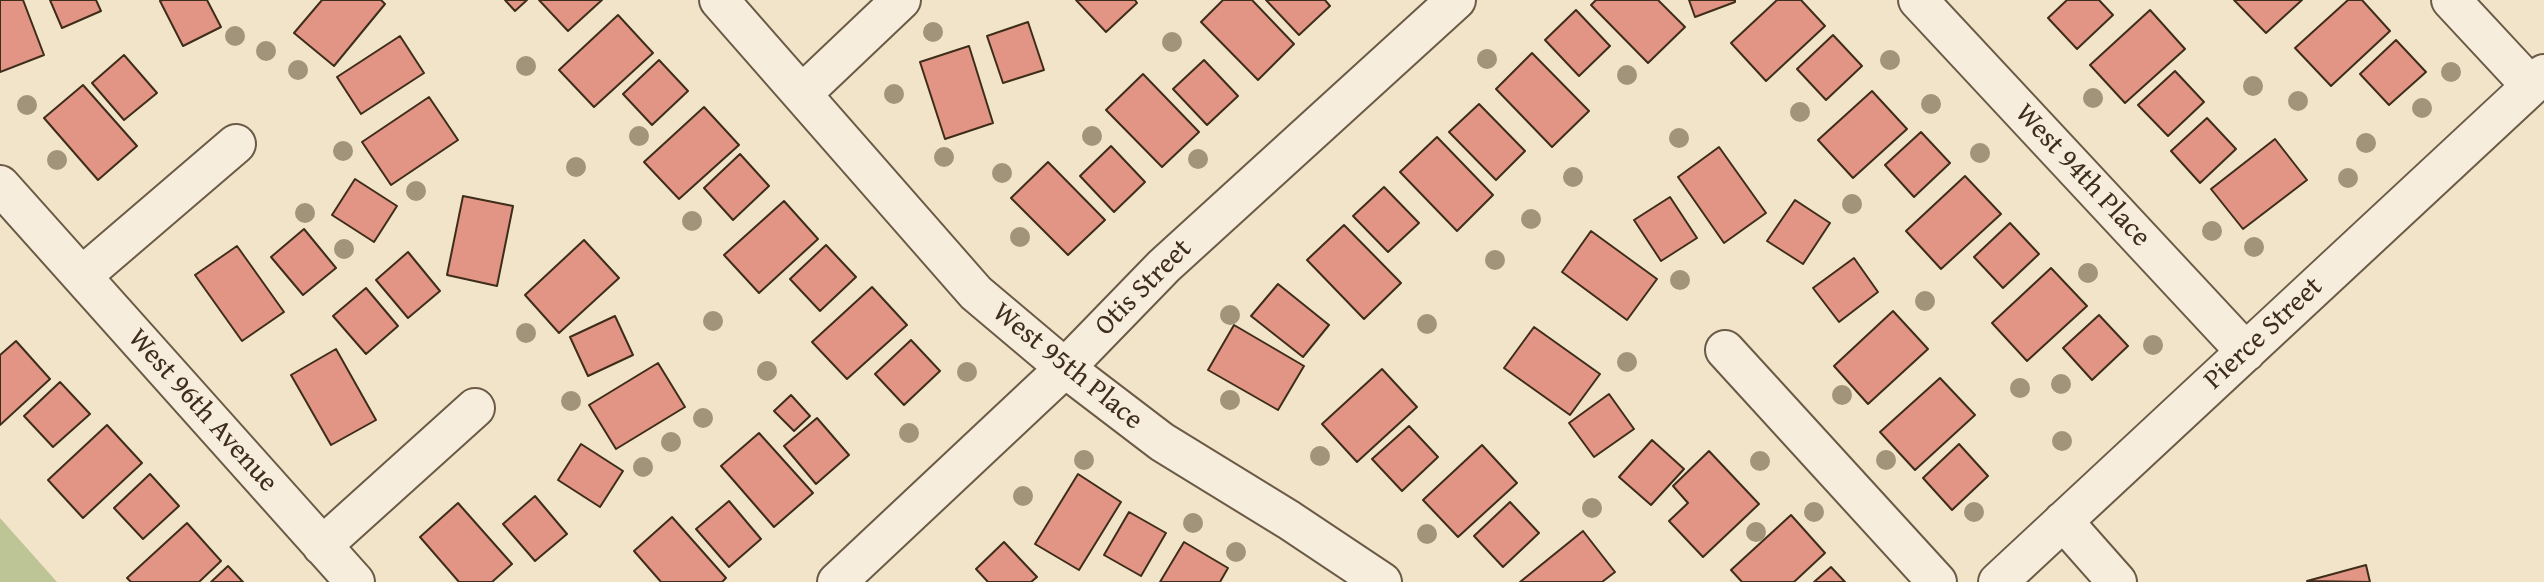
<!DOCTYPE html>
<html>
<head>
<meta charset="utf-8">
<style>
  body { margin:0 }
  canvas { display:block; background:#f2e4c9 }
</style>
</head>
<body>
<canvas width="2544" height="582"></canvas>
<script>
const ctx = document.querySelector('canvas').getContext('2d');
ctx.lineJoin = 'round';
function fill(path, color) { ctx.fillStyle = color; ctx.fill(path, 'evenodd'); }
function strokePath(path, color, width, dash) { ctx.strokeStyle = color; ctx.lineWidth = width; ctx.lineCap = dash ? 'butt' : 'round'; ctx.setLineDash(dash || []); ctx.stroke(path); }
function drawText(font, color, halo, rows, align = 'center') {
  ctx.font = font + ' "Gentium Book Plus",serif'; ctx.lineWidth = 6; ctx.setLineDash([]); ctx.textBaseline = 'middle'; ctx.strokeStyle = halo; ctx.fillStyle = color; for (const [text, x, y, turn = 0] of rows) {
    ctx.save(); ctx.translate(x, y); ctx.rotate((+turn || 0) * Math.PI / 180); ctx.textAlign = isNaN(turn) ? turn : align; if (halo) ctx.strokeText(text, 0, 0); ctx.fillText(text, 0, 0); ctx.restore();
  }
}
const green = new Path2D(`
  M0,518L57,582H0Z`);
const building = new Path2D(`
  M0,0H23L44,55L0,72Z
  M50,0H96L101,11L62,28Z
  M163,0H207L221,27L183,46L160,1Z
  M322,0H381L385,4L334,66L294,33Z
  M505,0H527L515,11Z
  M539,0H602L568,31Z
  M1076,0H1135L1137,3L1106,32Z
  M1223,0H1252L1294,44L1258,80L1201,22Z
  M1266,0H1325L1330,6L1299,35Z
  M1596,0H1658L1685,27L1648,63L1591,5Z
  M1689,0H1735V2L1695,17Z
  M1777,0H1801L1825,26L1766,81L1731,43Z
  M2067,0H2099L2113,15L2077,49L2048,18Z
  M2234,0H2302L2266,33Z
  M2348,0H2362L2390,31L2331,86L2295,48Z
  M1576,10L1610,46L1579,76L1545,40Z
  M2150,10L2185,49L2125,103L2090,65Z
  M618,15L653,53L594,107L559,70Z
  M1028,22L1044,70L1003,83L987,36Z
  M1833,35L1862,66L1826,100L1797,69Z
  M400,36L424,73L361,114L337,77Z
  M2396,40L2426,72L2389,105L2360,74Z
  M969,46L993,123L945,139L920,62Z
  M1532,53L1589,111L1552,147L1496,89Z
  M124,55L157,93L124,120L92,83Z
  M659,60L688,91L652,125L623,94Z
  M1204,60L1238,96L1207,125L1173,89Z
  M2175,71L2204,102L2168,136L2138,105Z
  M1143,74L1199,132L1162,167L1106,110Z
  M83,85L137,146L98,180L44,118Z
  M1872,91L1907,129L1853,178L1818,140Z
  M429,97L458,140L391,185L362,142Z
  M1479,104L1525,151L1496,180L1449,132Z
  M704,107L739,145L679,199L644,162Z
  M2207,118L2236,149L2200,183L2171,151Z
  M1921,132L1950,163L1914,197L1885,165Z
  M1437,137L1493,195L1457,231L1400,172Z
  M2275,139L2307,180L2243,229L2211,189Z
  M1111,146L1145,182L1114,212L1080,176Z
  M1719,147L1766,213L1724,243L1678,177Z
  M740,154L769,186L733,220L704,188Z
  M1048,162L1105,220L1068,255L1011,198Z
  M1965,176L2001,214L1941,269L1906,231Z
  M355,179L397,206L374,242L332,215Z
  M1384,187L1419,223L1388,252L1353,216Z
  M463,196L513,206L497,286L447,275Z
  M1670,197L1697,238L1661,261L1634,220Z
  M1795,200L1830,223L1803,264L1767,241Z
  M784,201L818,239L759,293L724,255Z
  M2010,223L2039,254L2003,288L1974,257Z
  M1344,225L1401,283L1364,319L1307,260Z
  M304,229L336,268L303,295L271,257Z
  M1591,231L1657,279L1627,320L1562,272Z
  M584,240L619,278L559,333L525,295Z
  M826,245L856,277L820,311L790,279Z
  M237,246L284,312L242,341L195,275Z
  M408,252L440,291L408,318L376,280Z
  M1854,258L1878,292L1839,322L1813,288Z
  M2051,268L2087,306L2027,361L1992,323Z
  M1278,284L1329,325L1303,357L1251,316Z
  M872,287L907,325L847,379L812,342Z
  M366,288L398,326L366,354L333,316Z
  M1893,311L1928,349L1868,404L1834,366Z
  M2099,315L2128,346L2092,380L2063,348Z
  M615,316L633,355L588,376L570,337Z
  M1234,325L1304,366L1278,410L1208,370Z
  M1534,327L1600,374L1570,415L1504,368Z
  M911,340L940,371L904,405L875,374Z
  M16,341L50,379L0,425V355Z
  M336,349L376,420L331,445L291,375Z
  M658,363L685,407L616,449L589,405Z
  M1382,369L1417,407L1357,462L1322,424Z
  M1940,378L1975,415L1915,470L1880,432Z
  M60,382L90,414L53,447L24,416Z
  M1609,394L1634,429L1594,457L1569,423Z
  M791,395L810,416L794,431L774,411Z
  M817,418L849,455L816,484L784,446Z
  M107,425L142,463L83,518L48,480Z
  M1409,426L1438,457L1402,491L1372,459Z
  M759,433L813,493L774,527L721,466Z
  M1652,440L1684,469L1651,505L1619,477Z
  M581,444L623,471L600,507L558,480Z
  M1959,444L1988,476L1952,510L1923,478Z
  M1482,445L1517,483L1458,537L1423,500Z
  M1709,451L1759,504L1703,557L1669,521L1688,503L1673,486Z
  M150,474L179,506L143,539L114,508Z
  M1078,474L1121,502L1079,570L1035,544Z
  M535,496L567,534L535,561L503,524Z
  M729,501L761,539L729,567L696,529Z
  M1510,502L1539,533L1503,567L1474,536Z
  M458,503L512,564L492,582H459L420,537Z
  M1129,512L1166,533L1141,576L1104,555Z
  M1791,515L1825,553L1794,582H1742L1731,570Z
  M672,517L726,578L722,582H661L634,551Z
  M187,523L221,561L199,582H131L127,578Z
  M1583,531L1615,572L1602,582H1520Z
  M1004,542L1037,577L1031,582H988L976,569Z
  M1184,542L1228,568L1220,582H1160Z
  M2366,565L2370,582L2307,581Z
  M228,566L243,582H211Z
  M1831,567L1845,582H1814Z`);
const minor = new Path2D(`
  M719,0L976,293L1065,368L1162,442L1289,520L1382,582
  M1918,0L2246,352
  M2451,0L2531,86
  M802,94L901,0
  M0,185L355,582
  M82,276L236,144
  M1725,350L1937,582
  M2063,521L2117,582
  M322,546L475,408
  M837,582L1065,368L1164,266L1456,0
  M1998,582L2544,74`);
const trees = [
  [933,32],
  [235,36],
  [1172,42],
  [266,51],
  [1487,59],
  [1890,60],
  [526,66],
  [298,70],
  [2451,72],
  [1627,75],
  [2253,86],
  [894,94],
  [2093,98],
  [2298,101],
  [1931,104],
  [27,105],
  [2422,108],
  [1800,112],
  [639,136],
  [1092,136],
  [1679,138],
  [2366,143],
  [343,151],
  [1980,153],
  [944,157],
  [1198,159],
  [57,160],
  [576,167],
  [1002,173],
  [1573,177],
  [2348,178],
  [416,191],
  [1852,204],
  [305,213],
  [1531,219],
  [692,221],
  [2212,231],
  [1020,237],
  [2254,247],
  [344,249],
  [1495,260],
  [2088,273],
  [1680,280],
  [1925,301],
  [1230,315],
  [713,321],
  [1427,324],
  [526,333],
  [2153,345],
  [1627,362],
  [767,371],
  [967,372],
  [2061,384],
  [2020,388],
  [1842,395],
  [1230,400],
  [571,401],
  [703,418],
  [909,433],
  [2062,441],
  [671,442],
  [1320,456],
  [1084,460],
  [1886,460],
  [1760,461],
  [643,467],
  [1023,496],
  [1592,508],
  [1814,512],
  [1974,512],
  [1193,523],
  [1756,532],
  [1427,534],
  [1236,552]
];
const streetNames = [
  ["West 94th Place",2082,176,47],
  ["Otis Street",1144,288,-45],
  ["Pierce Street",2264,334,-43],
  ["West 95th Place",1067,367,39],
  ["West 96th Avenue",202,411,48]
];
fill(green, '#bdc495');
fill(building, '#e29584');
strokePath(building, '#3e2d1a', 2);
strokePath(minor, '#6b5b46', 42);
strokePath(minor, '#f7eddc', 38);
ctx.fillStyle = '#a1947a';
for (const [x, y] of trees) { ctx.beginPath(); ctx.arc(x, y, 10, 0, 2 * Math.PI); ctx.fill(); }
drawText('28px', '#3e2d1a', '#f7eddc', streetNames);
</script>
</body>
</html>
